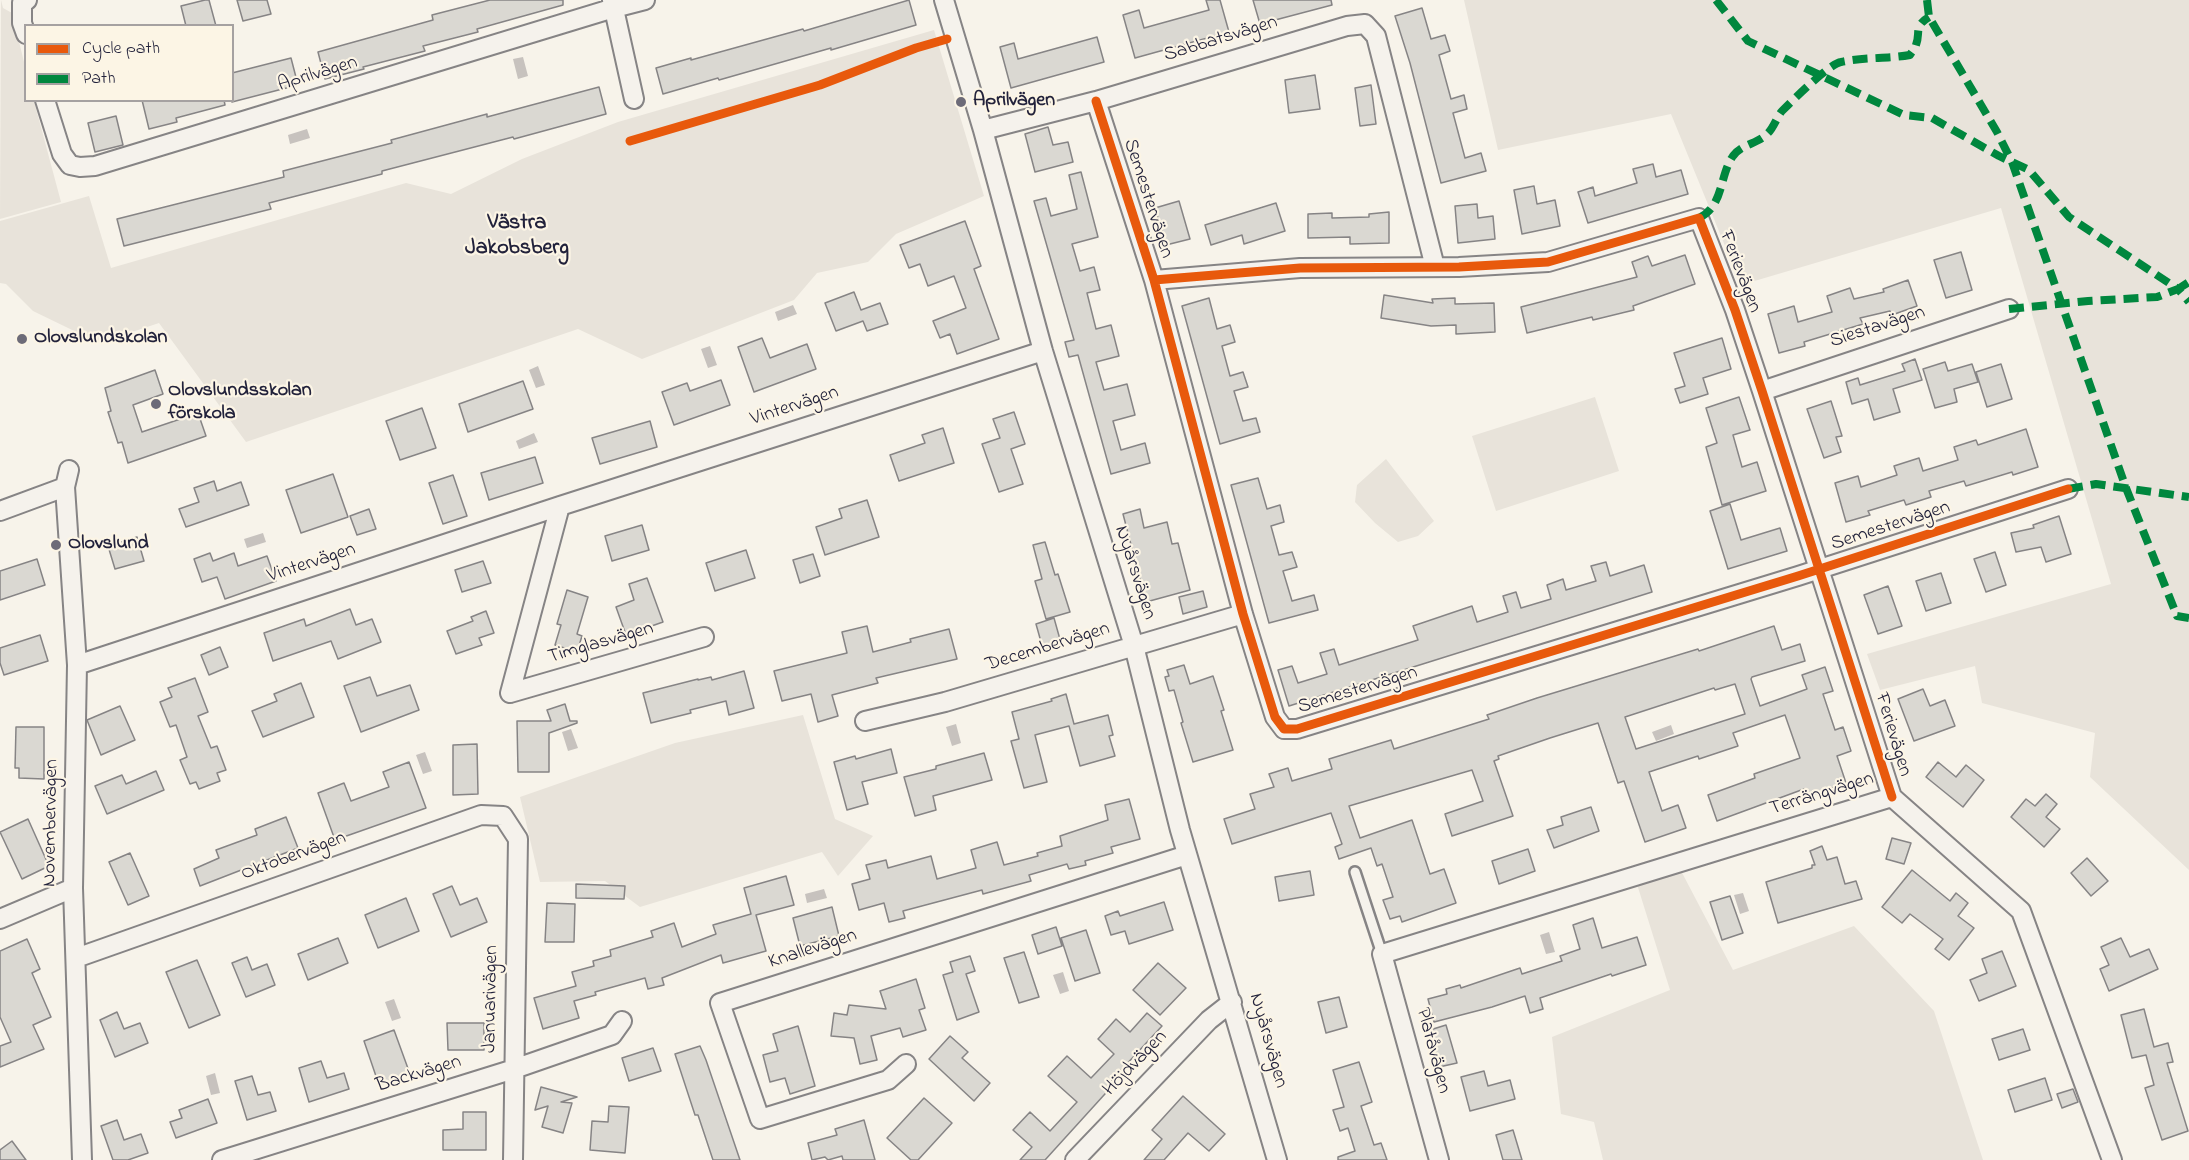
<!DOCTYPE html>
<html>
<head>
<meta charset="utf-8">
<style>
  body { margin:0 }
  #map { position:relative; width:2189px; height:1160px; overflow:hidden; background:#f7f3ea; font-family:"Indie Flower",sans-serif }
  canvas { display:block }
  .legend { position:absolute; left:24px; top:24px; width:210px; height:78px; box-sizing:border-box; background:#fcf5e5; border:2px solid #a5a1a1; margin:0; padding:8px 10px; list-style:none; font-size:18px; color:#22223b }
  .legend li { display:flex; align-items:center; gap:12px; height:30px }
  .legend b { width:30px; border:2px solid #a5a1a1 }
</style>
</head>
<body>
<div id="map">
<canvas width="2189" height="1160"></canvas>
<ul class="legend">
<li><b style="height:8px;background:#e8590c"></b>Cycle path</li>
<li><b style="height:8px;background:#00873e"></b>Path</li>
</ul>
</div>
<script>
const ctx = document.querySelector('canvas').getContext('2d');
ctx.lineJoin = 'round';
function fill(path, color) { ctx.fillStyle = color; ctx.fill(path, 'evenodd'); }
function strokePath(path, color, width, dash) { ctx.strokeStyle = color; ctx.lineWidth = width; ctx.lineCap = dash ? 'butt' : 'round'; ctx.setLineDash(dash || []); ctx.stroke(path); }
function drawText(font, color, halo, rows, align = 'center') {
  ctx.font = font + ' "Indie Flower",sans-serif'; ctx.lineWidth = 4.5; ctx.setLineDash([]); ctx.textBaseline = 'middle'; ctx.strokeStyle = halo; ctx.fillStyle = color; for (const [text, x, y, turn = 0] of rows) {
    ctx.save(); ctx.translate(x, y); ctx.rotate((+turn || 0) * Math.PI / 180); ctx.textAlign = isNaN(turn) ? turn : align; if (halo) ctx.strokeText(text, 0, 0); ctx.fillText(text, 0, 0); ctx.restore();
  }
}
const green = new Path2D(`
  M1,0L3,8L12,13L25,66L26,100L34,101L61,202L0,219Z
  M1464,0H2189V870L2090,777L2095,733L1982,703L1975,666L1880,690L1867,654L2111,584L2001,208L1741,285L1671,114L1498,150Z
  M934,30L984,196L896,234L868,262L817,273L794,300L642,359L578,329L246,442L159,323L99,343L33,311L6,284L0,283V221L89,196L111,268L406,183L451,194L522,159L618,122Z
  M1595,397L1619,471L1496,511L1472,436Z
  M1386,459L1434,521L1418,536L1398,542L1375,523L1355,502L1357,485Z
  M803,715L835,819L873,836L838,876L822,852L640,907L605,881L540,882L520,797L675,743Z
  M1679,867L1733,970L1854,926L1934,1011L1983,1160H1603L1594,1122L1561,1114L1552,1037L1670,990L1636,881Z`);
const water = new Path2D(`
  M523,57L528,76L518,79L513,59Z
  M307,129L310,138L290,144L288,135Z
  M793,305L797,314L778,321L775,312Z
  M710,346L717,365L708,368L701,349Z
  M538,366L545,385L536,388L529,370Z
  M534,433L538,442L519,449L516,441Z
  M263,533L266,542L247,548L244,539Z
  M956,724L961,743L952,746L946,727Z
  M1671,725L1674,734L1656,741L1652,732Z
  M571,729L578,748L568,751L562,732Z
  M425,752L432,771L423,774L416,755Z
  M824,889L827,898L807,903L805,894Z
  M1743,893L1749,911L1740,914L1734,895Z
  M1549,932L1555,952L1546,954L1540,935Z
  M1063,972L1069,991L1060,994L1053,975Z
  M394,999L401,1018L392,1021L385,1002Z
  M215,1073L220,1093L211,1095L206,1076Z`);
const building = new Path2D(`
  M205,0H209L216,26H186L181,6Z
  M237,0H267L271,14L243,21Z
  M490,0H563V5L477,29L478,32L423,46L425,51L363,67L364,69L325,79L318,52L433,20L432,15Z
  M909,0L916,25L831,50V48L719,80L718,78L663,94L656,68L691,58V60L803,29L804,31Z
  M1206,0H1220L1229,32L1135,58L1123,15L1139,10L1144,28L1209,10Z
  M1253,0H1331L1332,5L1260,24Z
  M1422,8L1431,39L1445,35L1450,51L1439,55L1451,99L1464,95L1467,109L1453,113L1465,158L1481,153L1486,171L1441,183L1410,63L1395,16Z
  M1097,37L1104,62L1011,88L1000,47L1014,43L1018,59Z
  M291,58L298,85L232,102V73Z
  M1315,75L1320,109L1289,113L1285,80Z
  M1371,85L1376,124L1360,126L1355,88Z
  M599,87L606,114L514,139L513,137L382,171V174L269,203L271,209L124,246L117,219L284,177L283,171L392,143L391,140L487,114V117Z
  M142,100H224L225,105L176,118L177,122L149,129Z
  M116,116L123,145L95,152L88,123Z
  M1048,127L1053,145L1068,142L1073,162L1035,172L1025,134Z
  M1653,164L1656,177L1681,170L1688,194L1588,223L1578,192L1593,187L1595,196L1637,183L1633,169Z
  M1081,172L1098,237L1072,244L1080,271L1094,267L1100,290L1087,293L1096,329L1111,325L1119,356L1096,362L1104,390L1127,384L1135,415L1113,421L1121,450L1145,443L1150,463L1111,474L1078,355L1069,357L1065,342L1074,340L1034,201L1046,198L1051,216L1077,209L1069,175Z
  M1534,186L1537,204L1555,200L1560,226L1522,234L1514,190Z
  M1179,201L1190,239L1166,245L1155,208Z
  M1276,203L1285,231L1244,244L1242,235L1211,245L1205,225Z
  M1477,204L1478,218L1493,216L1495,239L1458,243L1455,206Z
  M1389,212V243L1350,244V237L1308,238V214L1332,213V218L1369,217V214Z
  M965,221L981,266L974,269L999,339L957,354L950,334L940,338L933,321L966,308L954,276L928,286L920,264L909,268L900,245Z
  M1961,252L1972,290L1946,298L1934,260Z
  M1685,255L1695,284L1633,306L1634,310L1593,320L1592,317L1527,333L1521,307L1637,277L1632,262L1648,256L1652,266Z
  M1908,280L1917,306L1892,315L1890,311L1860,318L1863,324L1804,342L1805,346L1779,353L1768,314L1794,306L1798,322L1832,312L1827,296L1850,288L1854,299L1884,292L1883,289Z
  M854,292L861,310L880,303L888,324L867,331L863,321L836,331L825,303Z
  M1384,295L1433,303L1432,299L1455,298V304L1494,303L1495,332L1456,334V325L1431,326L1381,318Z
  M1209,298L1217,329L1230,325L1235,342L1222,346L1230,376L1243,372L1248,387L1234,391L1243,421L1256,418L1260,432L1220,444L1182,306Z
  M762,338L770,358L807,344L816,369L754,392L738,347Z
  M1722,338L1731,369L1703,378L1708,394L1680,403L1675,389L1685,386L1674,353Z
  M1915,359L1922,380L1893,389L1900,412L1874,420L1868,399L1852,404L1846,382L1858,378L1860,385L1905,371L1902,364Z
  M1945,362L1948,371L1972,364L1978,382L1954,389L1957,402L1935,408L1923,369Z
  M2001,364L2012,399L1987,407L1976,372Z
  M155,370L163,394L133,405L142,432L198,413L206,436L128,463L122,442L118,443L108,412L111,411L105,388Z
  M721,380L730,405L674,425L662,392L687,383L690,391Z
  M523,381L533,409L468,432L459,404Z
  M1739,397L1750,430L1733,435L1742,467L1757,462L1766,491L1722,505L1706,447L1717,443L1706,408Z
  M1831,401L1842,436L1836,437L1841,452L1824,458L1807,409Z
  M422,408L436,448L400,460L386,421Z
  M1014,412L1025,444L1011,449L1023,484L999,492L982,444L1000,438L993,419Z
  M650,421L657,447L600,464L592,438Z
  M943,428L954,463L899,481L890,455L925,443L922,435Z
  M2026,429L2038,467L2013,475L2012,472L1966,486L1964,481L1929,491L1931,497L1906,505L1904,500L1868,511L1870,515L1846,522L1835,483L1858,476L1861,487L1897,475L1894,466L1919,458L1923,471L1958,460L1954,447L1976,440L1978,445Z
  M535,457L543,483L489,500L481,473Z
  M333,474L348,517L301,533L286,490Z
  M453,475L467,516L443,524L429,483Z
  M1258,478L1267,509L1280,505L1284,522L1271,526L1279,555L1292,552L1297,567L1283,571L1292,601L1314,595L1318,610L1269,623L1231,485Z
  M214,481L217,491L241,482L249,505L186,527L179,509L199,502L194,488Z
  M867,500L879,537L825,555L816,527L842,518L839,509Z
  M1730,504L1741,540L1780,528L1787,551L1728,569L1710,511Z
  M369,509L376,529L357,535L350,516Z
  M1140,509L1144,528L1167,522L1172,544L1178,543L1190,590L1146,602L1123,514Z
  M2059,516L2071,554L2046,562L2041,547L2016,552L2011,533L2034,528L2033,525Z
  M642,525L649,550L612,561L605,536Z
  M137,537L144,561L115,569L108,546Z
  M1045,542L1055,575L1058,574L1070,612L1046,619L1035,581L1042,579L1033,545Z
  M746,550L755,578L715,591L706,563Z
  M1995,552L2006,585L1986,592L1974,559Z
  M210,553L213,561L234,553L238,566L267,556L276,581L225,599L217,577L202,582L194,559Z
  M813,554L820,576L800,583L793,560Z
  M37,559L45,585L0,600V571Z
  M483,561L491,583L462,592L455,570Z
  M1606,562L1610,576L1644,565L1652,592L1289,706L1278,670L1292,666L1298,683L1327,674L1320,653L1334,649L1339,665L1418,640L1413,626L1472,606L1477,622L1508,612L1503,596L1516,592L1521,608L1551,599L1547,585L1563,579L1566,590L1596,581L1591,566Z
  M1941,573L1951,603L1926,611L1916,581Z
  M647,578L663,622L626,635L616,607L634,600L629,584Z
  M1888,586L1902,626L1878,634L1864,595Z
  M567,590L588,597L577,634L582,636L577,652L555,645L561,625L557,624Z
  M1203,591L1207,607L1183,614L1179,597Z
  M350,609L356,625L372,619L381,642L338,659L331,641L273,661L264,633L304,619L306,626Z
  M486,611L494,633L479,638L482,645L456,654L447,631L473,621L471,617Z
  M1054,618L1061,643L1043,649L1036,624Z
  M867,626L873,652L911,642L910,639L949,629L957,659L876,678L878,683L832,695L838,716L818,722L811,694L782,701L774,671L847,653L842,632Z
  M1774,626L1782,650L1800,644L1805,661L1752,677L1751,679L1760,706L1807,689L1802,675L1825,667L1833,691L1823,694L1835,730L1843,727L1851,751L1837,756L1846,783L1806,797L1804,789L1717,821L1708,795L1755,778L1754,774L1800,758L1785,715L1733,733L1738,746L1699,759L1698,756L1649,772L1662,811L1678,805L1686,828L1645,842L1624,781L1618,783L1598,723L1550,738L1498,756L1499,759L1494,761L1513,816L1452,836L1445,814L1483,801L1472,770L1349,806L1360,838L1412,820L1430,874L1444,869L1456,903L1402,922L1400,916L1390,919L1383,900L1393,897L1382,864L1377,866L1371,848L1339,859L1335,847L1342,844L1331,813L1232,844L1224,819L1255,809L1250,794L1274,787L1269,774L1288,768L1292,781L1332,769L1329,759L1391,740L1394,749L1489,719L1487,715L1537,698L1698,649L1699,651ZM1735,684L1745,714L1636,749L1625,717L1714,688L1715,690Z
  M40,635L48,661L4,675L0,663V648Z
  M220,647L228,667L209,675L201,655Z
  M1184,665L1190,684L1213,676L1224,710L1221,711L1233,750L1193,762L1181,723L1183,722L1174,690L1169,691L1165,677L1169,676L1167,670Z
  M744,671L754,708L729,715L726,701L690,710L691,713L651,723L643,693L698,679V680L711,677L712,680Z
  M370,677L377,696L410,685L419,710L361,732L344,686Z
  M195,678L208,712L198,716L211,748L217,746L226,770L217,773L220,781L199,789L196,782L190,784L180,760L187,757L176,725L170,727L160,702L172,697L168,688Z
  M301,683L314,717L263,737L252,711L277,701L274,694Z
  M1923,689L1930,706L1945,700L1955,726L1914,741L1898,699Z
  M1066,694L1074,724L1108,715L1113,735L1109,736L1115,756L1080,766L1069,726L1035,735L1047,782L1024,788L1011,741L1019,739L1012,712L1052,701L1051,699Z
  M565,704L570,721H577V723L549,733V772H518L517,721H551L547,710Z
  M120,706L135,740L101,755L87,720Z
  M16,727H44V779L19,778V768H15Z
  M477,744L478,794L453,795V745Z
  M891,749L897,773L862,782L868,804L847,810L834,762L855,756L856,759Z
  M984,753L992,780L933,796L936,810L915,816L904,777L936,769V766Z
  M409,762L426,808L335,840L318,793L344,783L351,801L389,787L383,772Z
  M1938,762L1956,777L1966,765L1984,780L1963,807L1926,777Z
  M156,771L164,790L107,814L95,786L122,775L126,784Z
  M2046,794L2057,804L2046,817L2060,829L2044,847L2011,817L2026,799L2035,806Z
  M1129,799L1140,839L1111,847L1113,853L1085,861L1086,865L1069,869L1067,864L1029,875L1031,881L983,894L982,890L903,911L905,918L889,922L884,903L859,910L852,884L870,879L866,865L886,860L888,868L931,856L937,879L976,868L971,850L997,842L1004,865L1038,856L1037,853L1062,846L1060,836L1108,820L1105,805Z
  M1591,807L1599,831L1554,848L1547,830L1563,825L1561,817Z
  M286,817L298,848L200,886L194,869L219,858L216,850L257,835L255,829Z
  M28,819L49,866L22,879L0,832Z
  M1892,838L1911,843L1904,864L1886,859Z
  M1822,846L1827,860L1837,857L1845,884L1856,881L1862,899L1778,923L1766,882L1812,868V865H1815L1810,851Z
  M1528,849L1535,871L1499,884L1492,861Z
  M130,853L149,896L128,905L109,862Z
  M2087,858L2108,881L2091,896L2071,873Z
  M1912,870L1950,901L1956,893L1968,903L1958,916L1974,928L1949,960L1935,949L1943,939L1910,914L1902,923L1882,907Z
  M1310,871L1314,895L1279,901L1275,877Z
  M786,876L794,905L756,915L766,951L723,963L721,955L662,978L664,985L648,989L645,978L595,992L596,995L574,1001L579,1018L543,1029L534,998L576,986L572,972L594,966L593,961L611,956L610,950L653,937L651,931L674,923L682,947L716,934L713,925L751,914L744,888Z
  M576,884L625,886L624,899L576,898Z
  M452,886L460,905L477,898L487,922L451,937L433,894Z
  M1730,896L1743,933L1722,940L1710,902Z
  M406,898L419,931L378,948L365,915Z
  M1164,902L1173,930L1129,944L1125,931L1111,935L1105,916L1118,911L1120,916Z
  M547,903L575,904L574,942H545Z
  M832,907L839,936L800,946L793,918Z
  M1593,918L1602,948L1637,937L1646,965L1612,976L1611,974L1540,998L1543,1009L1530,1013L1525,996L1492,1007L1434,1022L1428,999L1447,994L1446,989L1460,985L1461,988L1520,968L1522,974L1562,961L1560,956L1580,949L1573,925Z
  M1056,927L1062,946L1038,954L1032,935Z
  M1086,930L1100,973L1075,981L1061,938Z
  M338,938L348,963L308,980L298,954Z
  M2121,938L2130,957L2149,949L2158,969L2109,991L2100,969L2109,965L2101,947Z
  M27,939L40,969L32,973L51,1017L33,1025L44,1049L0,1067V1046L11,1042L0,1017V951Z
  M2002,951L2016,986L1979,1001L1970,980L1987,973L1982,959Z
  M1024,952L1039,997L1019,1003L1004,958Z
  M970,956L975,971L966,974L979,1012L957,1020L943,975L953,972L950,962Z
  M247,957L252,970L267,964L275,985L246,997L232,963Z
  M197,960L220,1015L189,1028L166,972Z
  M1158,963L1186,988L1160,1015L1133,990Z
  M916,979L925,1008L919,1010L926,1030L903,1037L900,1028L871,1036L877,1060L860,1064L854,1038L831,1036L834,1013L847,1015L849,1005L886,1009L880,991Z
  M1339,997L1347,1027L1326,1033L1318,1002Z
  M2144,1009L2154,1047L2168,1043L2173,1062L2167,1063L2188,1131L2162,1140L2145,1088L2154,1085L2146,1055L2132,1058L2121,1015Z
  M117,1012L124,1029L140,1023L148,1043L115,1057L100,1020Z
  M1147,1013L1162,1026L1111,1081L1114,1084L1045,1160H1020L1032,1147L1013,1130L1030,1112L1050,1131L1077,1102L1048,1076L1067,1056L1091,1078L1114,1054L1098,1039L1116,1019L1130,1032Z
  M447,1023H484V1050H448Z
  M1446,1025L1457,1063L1439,1067L1430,1030Z
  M798,1026L815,1086L790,1094L785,1078L770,1082L763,1055L778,1051L773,1034Z
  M2023,1029L2030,1050L1999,1060L1992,1039Z
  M394,1030L410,1074L379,1085L364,1041Z
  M950,1036L968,1052L962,1058L990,1083L974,1101L929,1059Z
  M700,1046L706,1060L740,1160H713L698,1115H695L675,1054Z
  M653,1048L661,1071L629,1081L622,1058Z
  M321,1061L327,1078L344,1073L349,1089L309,1102L299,1068Z
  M1359,1062L1372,1102L1361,1106L1374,1145L1381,1143L1387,1160H1338V1157L1355,1151L1348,1128L1340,1131L1333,1110L1344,1107L1333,1070Z
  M1484,1071L1488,1086L1510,1080L1515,1099L1470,1111L1461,1077Z
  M252,1076L258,1095L270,1092L276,1111L247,1120L235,1081Z
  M2045,1078L2052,1100L2015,1112L2008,1090Z
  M541,1087L577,1097L561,1102L572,1103L563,1133L542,1127L548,1106L535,1110Z
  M2073,1089L2078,1102L2062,1108L2057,1094Z
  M1183,1096L1225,1134L1209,1151L1188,1133L1164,1160H1144L1162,1139L1152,1130Z
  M924,1098L952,1123L918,1160H911L887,1138Z
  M208,1099L217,1123L176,1138L170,1122L182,1118L179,1110Z
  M609,1106L629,1107L625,1153L590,1150L592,1121L608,1122Z
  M463,1112H486V1150H443V1130L463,1129Z
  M117,1120L124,1140L141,1134L148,1153L128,1160H113L101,1126Z
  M864,1120L875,1160H843L842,1156L828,1160L825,1157L812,1160L808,1143L837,1135L835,1129Z
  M1513,1130L1522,1160H1503L1496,1135Z
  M12,1141L26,1160H0V1150Z`);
const service = new Path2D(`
  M1355,872L1382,954`);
const minor = new Path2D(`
  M612,0L634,99
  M944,0L983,130L1043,351L1134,646L1180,830L1277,1160
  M26,34L22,23V3L27,0
  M45,100L62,154L70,165L80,167L95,166L614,8L645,0
  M1096,101L1154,280L1243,614L1275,717L1284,729H1297L1798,576L2068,489
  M983,130L1096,101L1347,26L1365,24L1376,36L1435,267
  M1154,280L1300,268L1459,267L1548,262L1699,218L1735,310L1762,391L1892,797
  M1762,391L2009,309
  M69,470L65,487L77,665L73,888L82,1160
  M0,511L65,487
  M77,665L560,506L1043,351
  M510,693L704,637
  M510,693L560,506
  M865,721L945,702L1243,614
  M1892,797L2021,911L2112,1160
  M0,919L73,888
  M76,958L481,815L503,816L518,839L513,1160
  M906,1064L888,1080L760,1119L720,1003L1187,855
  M222,1160L514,1069L612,1035L622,1021
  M1075,1160L1209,1020L1232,1002
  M1439,1160L1382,954L1892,797`);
const quiet = new Path2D(`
  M1716,0L1748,41L1904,115L1932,118L1999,156L2029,170L2069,217L2178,289L2189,282
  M1927,0L1929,17L1997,132L2012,162L2126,488L2177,616L2189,618
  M1699,218C1724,206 1719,176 1733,156C1742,144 1757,144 1767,134C1774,128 1776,118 1782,111C1792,101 1829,64 1841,62C1864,57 1887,59 1910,55C1912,51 1915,49 1916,45C1921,32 1913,27 1929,17
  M2009,309L2088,301L2157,297L2178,289L2189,302
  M2068,489L2096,484L2189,497`);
const cycleway = new Path2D(`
  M1096,101L1154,280L1243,614L1275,717L1284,729H1297L1798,576L2068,489
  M630,141L820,85L916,48L947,39
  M1154,280L1300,268L1459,267L1548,262L1699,218L1735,310L1762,391L1892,797`);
const markers = [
  [961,102,6,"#6d6b78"],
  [22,339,6,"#6d6b78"],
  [156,404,6,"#6d6b78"],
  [56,545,6,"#6d6b78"]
];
const streetNames = [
  ["Sabbatsvägen",1221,40,-17],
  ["Aprilvägen",318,75,-17],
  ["Semestervägen",1147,199,72],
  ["Ferievägen",1739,272,69],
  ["Siestavägen",1878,328,-18],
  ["Vintervägen",795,407,-18],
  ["Semestervägen",1891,527,-18],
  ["Vintervägen",312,564,-18],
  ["Nyårsvägen",1134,573,72],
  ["Timglasvägen",601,644,-16],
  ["Decembervägen",1048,648,-17],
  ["Semestervägen",1358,691,-17],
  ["Ferievägen",1892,735,73],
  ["Terrängvägen",1822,795,-17],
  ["Novembervägen",52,823,-89],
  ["Oktobervägen",294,857,-20],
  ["Knallevägen",813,950,-18],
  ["Januarivägen",492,999,-89],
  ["Nyårsvägen",1267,1041,74],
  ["Platåvägen",1432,1051,75],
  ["Höjdvägen",1136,1064,-46],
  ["Backvägen",419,1075,-17]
];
const poiNames = [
  ["Aprilvägen",973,102],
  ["Olovslundskolan",34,339],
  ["Olovslundsskolan",168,392],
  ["förskola",168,415],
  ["Olovslund",68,545]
];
const quarterNames = [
  ["Västra",517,224],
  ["Jakobsberg",517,249]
];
fill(green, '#e8e3da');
fill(water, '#c7c2be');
fill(building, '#dad8d2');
strokePath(building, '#868485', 1.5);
strokePath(service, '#868485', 14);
strokePath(minor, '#868485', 22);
strokePath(service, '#f5f2ec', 9);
strokePath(minor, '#f5f2ec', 18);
strokePath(quiet, '#00873e', 8, [15, 8]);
strokePath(cycleway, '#e8590c', 9);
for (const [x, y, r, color] of markers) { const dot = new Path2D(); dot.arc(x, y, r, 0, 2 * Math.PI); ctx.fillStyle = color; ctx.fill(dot); strokePath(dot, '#fcf5e5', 2); }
drawText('20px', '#22223b', '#fcf5e5', streetNames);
drawText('bold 20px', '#22223b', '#fcf5e5', poiNames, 'left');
drawText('bold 22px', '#22223b', '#fcf5e5', quarterNames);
</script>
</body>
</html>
